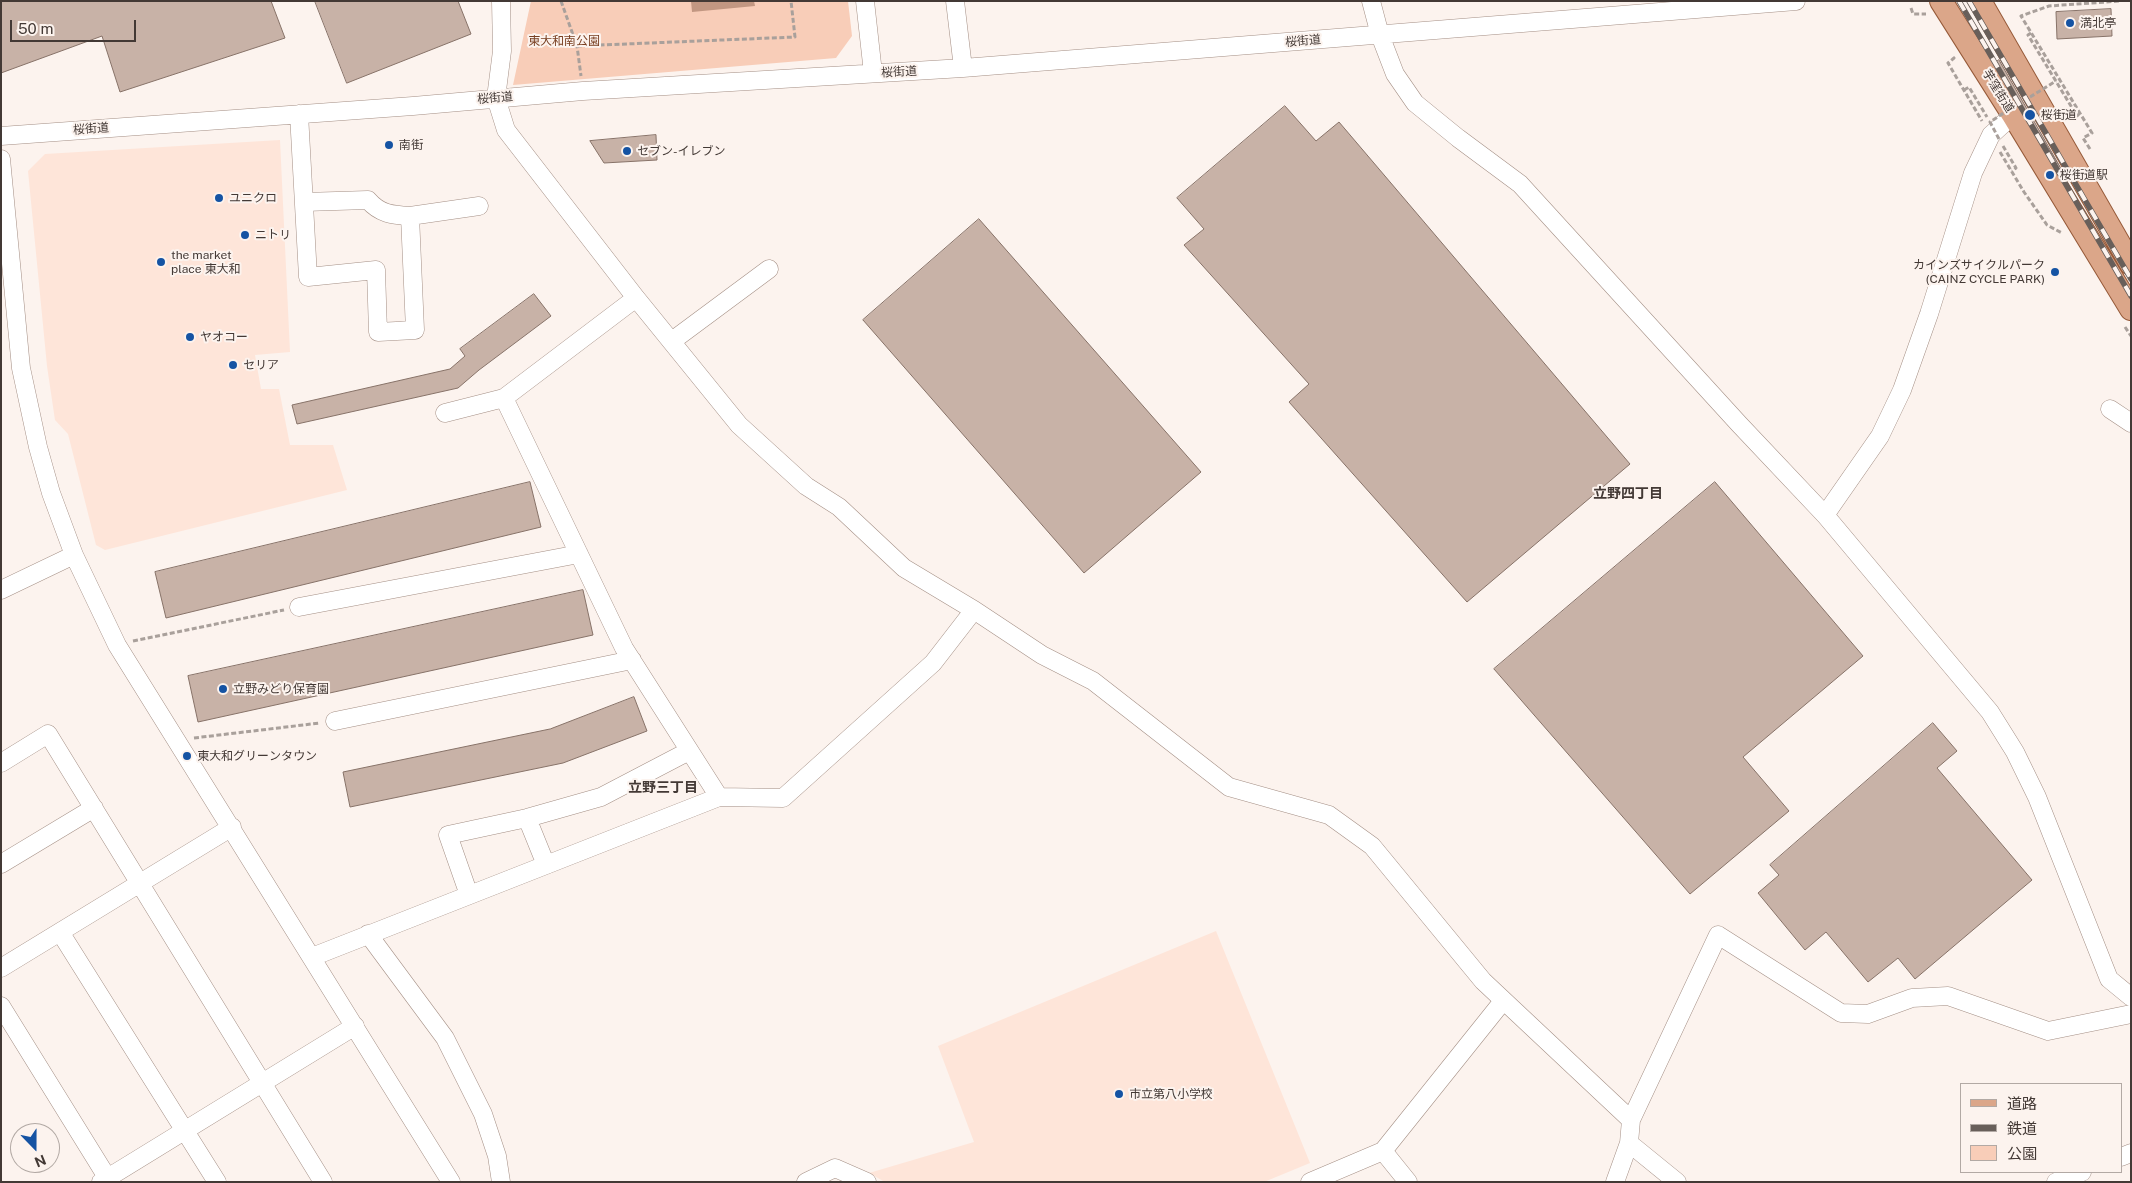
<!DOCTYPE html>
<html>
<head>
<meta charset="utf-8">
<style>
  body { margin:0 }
  #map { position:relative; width:2132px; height:1183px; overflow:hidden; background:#fcf3ee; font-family:"Public Sans","Noto Sans JP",sans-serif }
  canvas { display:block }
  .frame { position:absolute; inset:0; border:2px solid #433935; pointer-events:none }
  .legend { position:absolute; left:1960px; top:1083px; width:162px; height:90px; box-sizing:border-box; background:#fcf3ee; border:1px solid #b2a9a4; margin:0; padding:6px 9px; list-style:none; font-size:15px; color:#433935 }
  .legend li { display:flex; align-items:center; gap:10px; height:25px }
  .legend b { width:25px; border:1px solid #b2a9a4 }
  .north { position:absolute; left:10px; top:1123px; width:50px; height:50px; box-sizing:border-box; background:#fcf3ee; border:1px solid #b2a9a4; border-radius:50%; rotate:158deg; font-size:14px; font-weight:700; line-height:20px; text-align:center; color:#433935 }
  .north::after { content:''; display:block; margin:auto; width:18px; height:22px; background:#1553a3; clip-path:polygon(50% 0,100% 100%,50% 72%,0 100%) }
  .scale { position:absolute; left:10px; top:20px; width:126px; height:22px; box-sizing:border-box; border:2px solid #433935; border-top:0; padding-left:6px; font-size:15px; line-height:18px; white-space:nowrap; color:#433935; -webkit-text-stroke:4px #fcf3ee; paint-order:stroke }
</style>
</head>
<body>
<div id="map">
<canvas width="2132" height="1183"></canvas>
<div class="frame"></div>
<ul class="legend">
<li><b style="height:6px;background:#dba689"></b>道路</li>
<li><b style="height:6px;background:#685f5a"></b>鉄道</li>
<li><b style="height:14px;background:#f8cdb8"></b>公園</li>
</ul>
<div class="north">N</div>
<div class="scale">50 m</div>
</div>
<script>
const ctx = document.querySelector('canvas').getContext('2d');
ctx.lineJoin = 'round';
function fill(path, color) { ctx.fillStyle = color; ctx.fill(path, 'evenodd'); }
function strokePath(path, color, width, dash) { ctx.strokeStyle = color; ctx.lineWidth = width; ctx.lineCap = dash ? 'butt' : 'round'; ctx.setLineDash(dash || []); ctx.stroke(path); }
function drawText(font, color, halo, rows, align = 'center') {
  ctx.font = font + ' "Public Sans","Noto Sans JP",sans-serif'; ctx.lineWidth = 4; ctx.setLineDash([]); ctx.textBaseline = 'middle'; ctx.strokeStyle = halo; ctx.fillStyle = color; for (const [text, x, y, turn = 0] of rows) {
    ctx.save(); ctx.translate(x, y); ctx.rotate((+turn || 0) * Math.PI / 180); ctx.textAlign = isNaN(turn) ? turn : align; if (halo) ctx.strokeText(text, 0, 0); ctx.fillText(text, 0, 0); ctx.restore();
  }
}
const built = new Path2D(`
  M280,140L290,352L255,355L261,389H279L290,445H333L347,490L105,550L96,545L68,434L55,420L47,366L28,171L45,154Z
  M1216,931L1310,1163L1264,1182H885L869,1173L974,1142L938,1046Z`);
const green = new Path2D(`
  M531,1H848L852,36L836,58L513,85Z`);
const water = new Path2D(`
  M691,1H754L755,6L692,12Z`);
const building = new Path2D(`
  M1,1H271L285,38L120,92L102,36L1,73Z
  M315,1H458L471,34L347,83Z
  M2111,9L2112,36L2057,39L2056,12Z
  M1999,60L2063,172L1995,63Z
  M1285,106L1316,141L1339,122L1630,464L1467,602L1289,402L1309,384L1184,245L1204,229L1177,198Z
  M656,135L657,160L604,163L590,141Z
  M979,219L1201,472L1084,573L863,320Z
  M534,294L551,316L479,370L458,388L297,424L292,405L450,369L465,356L460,349Z
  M530,482L541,527L166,618L155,572Z
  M1715,482L1863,656L1743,757L1789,811L1690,894L1494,669Z
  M583,590L593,635L198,722L188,676Z
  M634,697L647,731L563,763L350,807L343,772L550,729Z
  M1933,723L1957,751L1937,768L2032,880L1915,979L1898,958L1868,982L1826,932L1805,950L1758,893L1779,875L1770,865Z`);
const path = new Path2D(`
  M561,1L577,46L581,76
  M1911,8L1913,14H1926
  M2031,33L2028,35L2077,116L2080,113
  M577,46L795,37L791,1
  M1953,57L1954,58L1948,63L1982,121
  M1964,90L1969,87L1987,117
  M2003,146L2016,168L2012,171
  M2090,149L2083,138L2092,133L2021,16L2049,6L2120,1
  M2000,152L2024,192L2047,225L2062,233
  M2125,327L2131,336
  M133,641L284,610
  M194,738L320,723`);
const minor = new Path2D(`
  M501,1L502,51L496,98L506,130L636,298L739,425L806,486L839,507L904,568L974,610L1042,655L1093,681L1229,787L1329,815L1372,846L1483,981L1631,1120
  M865,1L873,73
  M955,1L963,68
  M1371,1L1380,35L1395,74L1415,103L1458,138L1520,184L1739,424L1825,515L1990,712L2015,752L2037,797L2109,979L2131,997
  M299,114L308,277L376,270L378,332L415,330L410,216C392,215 380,214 368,200L304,202
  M1,136L413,106L583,91L963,68L1796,1
  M1,159L21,368L38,447L51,493L74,555L117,645L451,1182
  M410,216L479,206
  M636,298L504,398L624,648L719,797
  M672,341L769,269
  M2110,409L2131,423
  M445,413L504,398
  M1825,515L1880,436L1902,390L1929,314L1973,173L1991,135L2013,115
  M1,590L74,555
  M299,607L579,554
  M335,721L632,660
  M1,763L48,734L323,1182
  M527,818L546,865
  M1,864L94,808
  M469,895L448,835L527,818L601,797L689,751
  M60,932L217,1182
  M368,934L445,1038L483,1114L497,1156L501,1182
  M312,957L719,797L783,798L933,663L974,610
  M1,968L232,827
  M1,1006L110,1182
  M1629,1143L1677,1182
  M1383,1151L1503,1001
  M2121,1157L2131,1153
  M101,1182L355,1026
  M806,1182L835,1168L867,1182
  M1310,1182L1383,1151L1408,1182
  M1615,1182L1629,1143L1631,1120L1718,935L1841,1013L1868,1014L1912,998L1948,996L2048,1031L2131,1014
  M2056,1182L2082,1172`);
const major = new Path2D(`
  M1941,1L2013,115L2131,309
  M1980,1L2131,264`);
const rail = new Path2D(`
  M1959,1L2131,296
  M1969,1L2131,279`);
const pathBridge = new Path2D(`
  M2030,97L2056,81
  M1999,139L1990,122L2016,105`);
const markers = [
  [2070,23,5,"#1553a3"],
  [2030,115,6,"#1553a3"],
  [389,145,5,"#1553a3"],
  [627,151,5,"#1553a3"],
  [2050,175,5,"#1553a3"],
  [219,198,5,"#1553a3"],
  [245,235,5,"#1553a3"],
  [161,262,5,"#1553a3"],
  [2055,272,5,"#1553a3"],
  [190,337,5,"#1553a3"],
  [233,365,5,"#1553a3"],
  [223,689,5,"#1553a3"],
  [187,756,5,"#1553a3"],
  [1119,1094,5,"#1553a3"]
];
const poiNames = [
  ["満北亭",2080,23],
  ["桜街道",2041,115],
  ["南街",399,145],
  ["セブン-イレブン",637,151],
  ["桜街道駅",2060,175],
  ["ユニクロ",229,198],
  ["ニトリ",255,235],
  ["the market",171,255],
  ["place 東大和",171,269],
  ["カインズサイクルパーク",2045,265,"right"],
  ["(CAINZ CYCLE PARK)",2045,279,"right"],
  ["ヤオコー",200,337],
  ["セリア",243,365],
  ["立野みどり保育園",233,689],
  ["東大和グリーンタウン",197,756],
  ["市立第八小学校",1129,1094]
];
const parkNames = [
  ["東大和南公園",564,41]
];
const streetNames = [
  ["桜街道",1303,41,-5],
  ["桜街道",899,72,-3],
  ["芋窪街道",1998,91,58],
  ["桜街道",495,98,-5],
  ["桜街道",91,129,-4]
];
const neighbourhoodNames = [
  ["立野四丁目",1628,494],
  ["立野三丁目",663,788]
];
fill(built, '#fee5d9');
fill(green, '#f8cdb8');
fill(water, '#c29782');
fill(building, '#c8b2a7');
strokePath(building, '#877268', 1);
strokePath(minor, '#a48f85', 19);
strokePath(major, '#965a39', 24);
strokePath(path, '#a9a09b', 3, [5, 2.5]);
strokePath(minor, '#fff', 18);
strokePath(major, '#dba689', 22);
strokePath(rail, '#685f5a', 5.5);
strokePath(rail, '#fcf3ee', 4, [11]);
strokePath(pathBridge, '#a9a09b', 3, [5, 2.5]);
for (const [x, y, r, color] of markers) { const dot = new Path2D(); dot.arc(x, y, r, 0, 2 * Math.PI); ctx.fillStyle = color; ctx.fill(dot); strokePath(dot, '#fcf3ee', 2); }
drawText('12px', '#433935', '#fcf3ee', poiNames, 'left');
drawText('12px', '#783f21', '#fcf3ee', parkNames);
drawText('12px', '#433935', '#fcf3ee', streetNames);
drawText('bold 14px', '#433935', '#fcf3ee', neighbourhoodNames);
</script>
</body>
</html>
